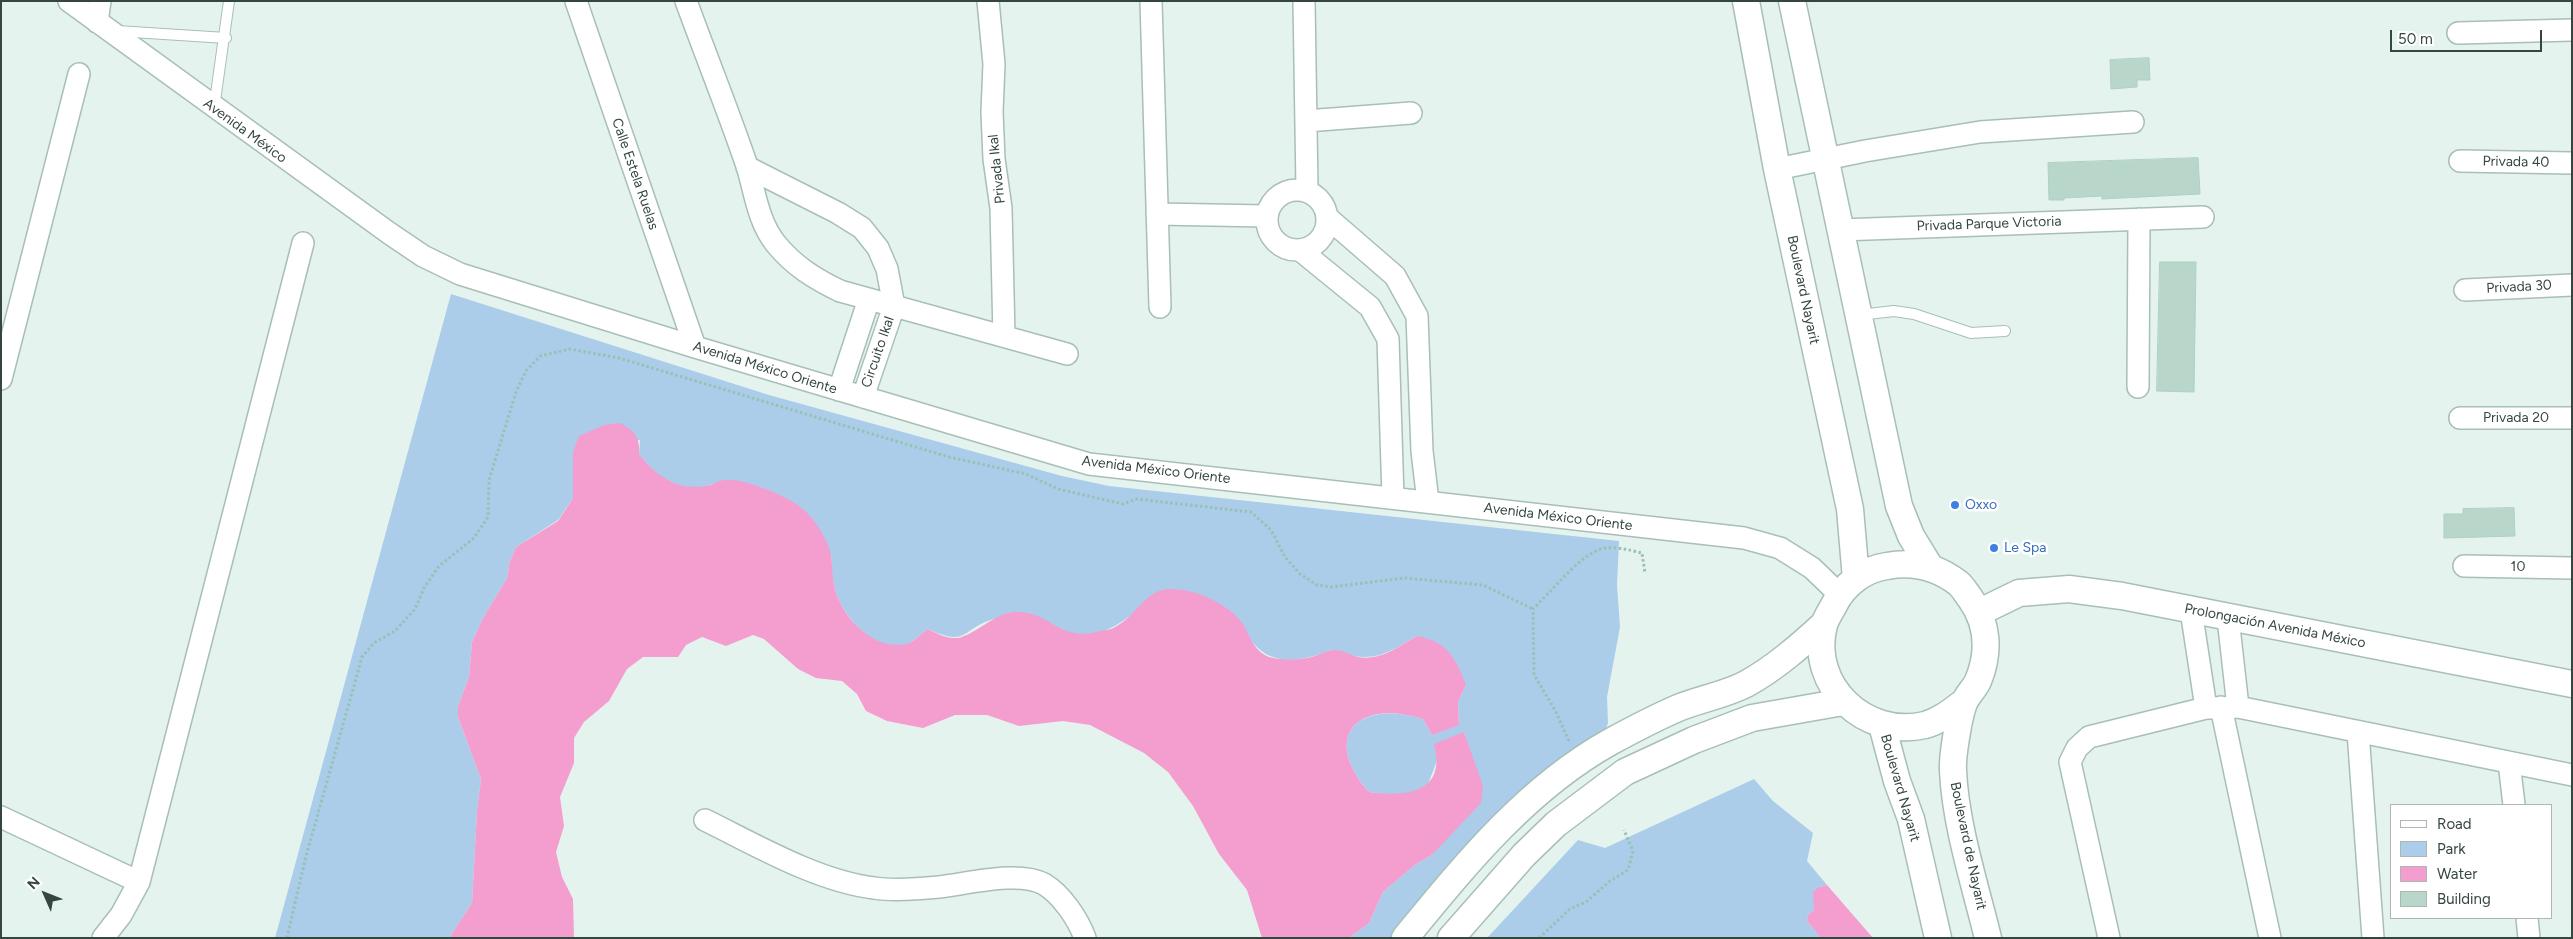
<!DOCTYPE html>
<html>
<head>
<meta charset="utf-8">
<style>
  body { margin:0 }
  #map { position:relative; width:2573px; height:939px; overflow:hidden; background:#e5f3ef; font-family:Figtree,sans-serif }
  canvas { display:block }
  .frame { position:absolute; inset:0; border:2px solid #34463f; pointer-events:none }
  .legend { position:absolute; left:2390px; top:804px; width:162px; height:115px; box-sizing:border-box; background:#fff; border:1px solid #aeb5b2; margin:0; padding:6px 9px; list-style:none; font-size:15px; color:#34463f }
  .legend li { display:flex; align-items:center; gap:10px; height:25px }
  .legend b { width:25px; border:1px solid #aeb5b2 }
  .north { position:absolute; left:20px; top:869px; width:50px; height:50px; -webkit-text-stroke:4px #fff; paint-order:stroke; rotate:314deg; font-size:14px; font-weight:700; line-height:20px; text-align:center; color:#34463f }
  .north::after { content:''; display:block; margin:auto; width:18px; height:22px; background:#34463f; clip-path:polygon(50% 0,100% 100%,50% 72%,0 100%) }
  .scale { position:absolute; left:2390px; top:30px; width:152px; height:22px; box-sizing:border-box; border:2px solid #34463f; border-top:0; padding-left:6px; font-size:15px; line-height:18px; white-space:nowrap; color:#34463f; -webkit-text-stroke:4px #fff; paint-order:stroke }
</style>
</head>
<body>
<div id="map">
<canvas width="2573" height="939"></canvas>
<div class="frame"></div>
<ul class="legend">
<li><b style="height:6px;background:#fff"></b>Road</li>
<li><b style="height:14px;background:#abcdea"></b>Park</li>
<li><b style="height:14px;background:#f49dcf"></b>Water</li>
<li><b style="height:14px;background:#b9d6cb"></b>Building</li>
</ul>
<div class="north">N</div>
<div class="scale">50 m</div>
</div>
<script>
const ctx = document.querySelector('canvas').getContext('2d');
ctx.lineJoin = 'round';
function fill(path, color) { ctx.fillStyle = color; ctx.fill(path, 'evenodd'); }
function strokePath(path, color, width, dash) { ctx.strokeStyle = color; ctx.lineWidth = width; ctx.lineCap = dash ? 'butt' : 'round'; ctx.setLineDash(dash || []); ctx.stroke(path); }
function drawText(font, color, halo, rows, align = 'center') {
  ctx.font = font + ' Figtree,sans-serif'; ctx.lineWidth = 5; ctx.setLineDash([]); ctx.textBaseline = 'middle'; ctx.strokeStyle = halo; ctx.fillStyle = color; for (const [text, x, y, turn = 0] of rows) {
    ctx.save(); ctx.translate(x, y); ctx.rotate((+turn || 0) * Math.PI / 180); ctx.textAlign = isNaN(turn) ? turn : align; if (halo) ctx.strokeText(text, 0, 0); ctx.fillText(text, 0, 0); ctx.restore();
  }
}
const green = new Path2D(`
  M451,294L769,395L1062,476L1109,486L1619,541L1617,585L1620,627L1607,697L1608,723L1603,737L1418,903L1391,938H1349L1369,923L1383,892L1416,864L1432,855L1472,757L1464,732L1438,758L1428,784L1417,792L1390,795L1369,792C1320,736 1358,699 1423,719L1432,735L1459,724L1458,702L1466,685L1417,636C1396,648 1379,661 1354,656C1347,655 1338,649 1332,650C1326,651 1320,655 1314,656C1276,666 1256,656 1240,621L1132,614C1115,628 1089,642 1066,632C1052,627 1044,615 1029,616C1018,617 1004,616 994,619C961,628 969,648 928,629C922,633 916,640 909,643C879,657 847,621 837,596C832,583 832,568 831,554L724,480C687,496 663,485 639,454L640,440L573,452V498L558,520L516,547L510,561L507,578L482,620L472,642L469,677L458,706V717L481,779L477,811L472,903L449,938H275Z
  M1754,779L1773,801L1813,833L1807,861L1827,885L1819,887L1814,910L1808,915L1807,921L1821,938H1487L1578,840L1605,848Z`);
const water = new Path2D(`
  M620,423C635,431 640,437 639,454C658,478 679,492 710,485C715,484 719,480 724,480C742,477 791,497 804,510C816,521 828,540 831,555C833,569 832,583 837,596C848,623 875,650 906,644C914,642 922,633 928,629C936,633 947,639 957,638C974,636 994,613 1015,612C1051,610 1057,643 1100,631C1105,630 1111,630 1115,627C1137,616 1145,588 1172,589C1195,589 1225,603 1240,620C1252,636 1253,658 1281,659C1291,660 1306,659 1315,656C1321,654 1328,650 1333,650C1340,649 1351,655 1358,657C1381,661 1399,646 1417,636C1448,642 1455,657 1466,685L1458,702L1459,725L1432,735L1423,719C1358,698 1320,736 1369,792C1406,797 1447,793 1434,744L1464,732L1483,786L1481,803L1432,855L1416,864L1383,892L1369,923L1349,938H1262L1247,890L1219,854L1193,806L1168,772L1144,753L1090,725L1063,721L1019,726L987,715H955L923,728L887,721L866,711L857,694L842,681L816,678L798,669L764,639L753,635L726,646L702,637L686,645L678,657H643L627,669L609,701L584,722L574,738V763L560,797L564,826L556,852L562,877L573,899L574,938H449L472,903L477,811L481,779L458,717V706L469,677L472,642L482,620L507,578L510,561L516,547L558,521L573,498V452L579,436L604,425Z
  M1827,885L1873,938H1821L1807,921L1808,915L1814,910L1813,892L1819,887Z`);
const building = new Path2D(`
  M2149,58L2150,80H2137V87L2111,89L2110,60Z
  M2198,158L2200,194L2102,199V196L2064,198V200H2049L2048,163Z
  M2160,262H2196L2194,392L2157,391Z
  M2514,508L2515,536L2444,538V514H2463V509Z`);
const path = new Path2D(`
  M1569,741L1555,710L1534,675L1533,609C1551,592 1575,561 1596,551C1609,544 1629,550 1642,553L1645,573
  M287,938L305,860L362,657L374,643L395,631L415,609L424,588L439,566L474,538L488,517L489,480L516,392L526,371L540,356L570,349L619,358L949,457L1026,474L1058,489L1123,504L1136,499L1251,512L1271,530L1285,557L1300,574L1317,585L1332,587L1404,578L1483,585L1533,609
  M1539,938L1570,909L1586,902L1610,881L1628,870L1633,851L1624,830`);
const service = new Path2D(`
  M117,31L226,38
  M214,108L229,1
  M1859,315L1894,311L1914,314L1971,333L2005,331`);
const minor = new Path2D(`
  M69,1L389,233L423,256L460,274L695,347L1089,464L1744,538L1780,548L1812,568L1839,594
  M576,1L695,347
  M686,1C706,56 728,110 747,166C755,192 758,222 776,244C794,266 815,279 840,291L1067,354
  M988,1L994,64L992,112L994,159L1001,208L1004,336
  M1151,1L1160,307
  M1304,1L1307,190
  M97,22L100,1
  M2458,33L2572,30
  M1306,121L1411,113
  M2460,161L2572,163
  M747,167L838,213L862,228L878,248L887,269L894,306L863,397
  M1777,169L1865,151L1980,132L2133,122
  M1267 220a30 30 0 1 1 60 0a30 30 0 1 1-60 0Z
  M1157,214L1266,216
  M1328,218L1395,276L1417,316L1422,451L1428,502
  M1840,230L2203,217
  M1300,250L1370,307L1388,339L1393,498
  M2465,290L2572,285
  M1,379L79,74
  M2138,387L2139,219
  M839,390L869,299
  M2460,418H2572
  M2464,566L2572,568
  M2191,610L2206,708
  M2228,618L2238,707
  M2221,707L2270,938
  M2358,732L2373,938
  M2509,762L2514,805
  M1,817L139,882
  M705,820C756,845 817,881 874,888C894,891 919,889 939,887C967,884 1019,870 1044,884C1062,895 1078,919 1085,938
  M2527,918L2529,938
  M103,938L121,915L139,882L303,243
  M2109,938L2070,762L2077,748L2089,737L2206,708L2238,707L2572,775`);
const tertiary = new Path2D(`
  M1746,1L1777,169L1850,509L1856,579
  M1792,1L1899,506L1911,536L1930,567
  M1980,612L2019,593L2069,589L2122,596L2572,684
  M1964,702C1952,711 1940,721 1925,725C1866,739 1808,686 1824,625C1826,618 1831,611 1834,605C1844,584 1865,569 1887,566C1913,561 1937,567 1958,583C1963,587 1966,593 1970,598C1988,623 1990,652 1978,681C1975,688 1967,695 1964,703C1959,715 1952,757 1953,770C1955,823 1975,885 1988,938
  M1882,725L1897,781L1911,819L1938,938
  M1405,938C1465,865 1526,789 1610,742C1632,730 1655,718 1678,708C1700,699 1725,695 1746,684C1775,668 1800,646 1824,624
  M1451,938L1524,855L1556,824L1625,772L1694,740L1752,718L1843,702`);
const markers = [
  [1955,505,5,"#3f7fe0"],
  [1994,548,5,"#3f7fe0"]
];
const streetNames = [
  ["Avenida México",245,131,36],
  ["Privada 40",2516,162,1],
  ["Privada Ikal",997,169,-96],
  ["Calle Estela Ruelas",635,174,71],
  ["Privada Parque Victoria",1989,224,-2],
  ["Privada 30",2519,287,-3],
  ["Boulevard Nayarit",1803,290,78],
  ["Circuito Ikal",878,352,-71],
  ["Avenida México Oriente",765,368,17],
  ["Privada 20",2516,418],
  ["Avenida México Oriente",1156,470,7],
  ["Avenida México Oriente",1558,517,7],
  ["10",2518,567],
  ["Prolongación Avenida México",2275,626,11],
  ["Boulevard Nayarit",1900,788,74],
  ["Boulevard de Nayarit",1968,846,78]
];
const shopNames = [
  ["Oxxo",1965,505],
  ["Le Spa",2004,548]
];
fill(green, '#abcdea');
fill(water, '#f49dcf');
fill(building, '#b9d6cb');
strokePath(building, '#acd1c3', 1);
strokePath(service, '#a7bfb7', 12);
strokePath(minor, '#a7bfb7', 24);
strokePath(tertiary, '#a7bfb7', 29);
strokePath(path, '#97c2b3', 3, [2.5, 2.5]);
strokePath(service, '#fff', 10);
strokePath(minor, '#fff', 21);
strokePath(tertiary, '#fff', 26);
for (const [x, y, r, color] of markers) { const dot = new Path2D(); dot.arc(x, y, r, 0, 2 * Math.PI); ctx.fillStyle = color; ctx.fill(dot); strokePath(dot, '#fff', 2); }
drawText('14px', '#34463f', '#fff', streetNames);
drawText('14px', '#366cbe', '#fff', shopNames, 'left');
</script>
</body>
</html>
